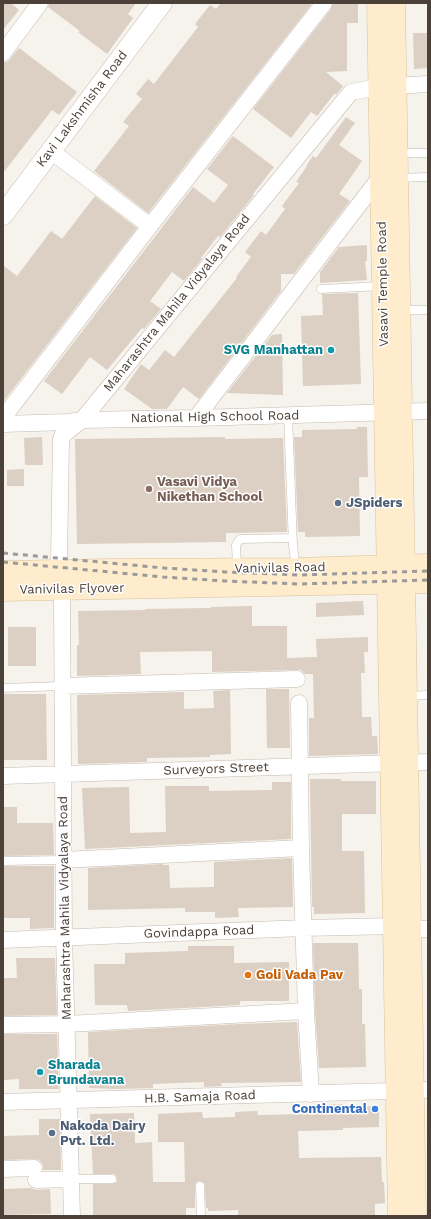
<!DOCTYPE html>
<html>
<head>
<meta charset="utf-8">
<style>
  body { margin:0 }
  #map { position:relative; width:431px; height:1219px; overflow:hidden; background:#f6f2ec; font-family:"Work Sans",sans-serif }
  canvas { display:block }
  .frame { position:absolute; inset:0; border:4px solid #4b4138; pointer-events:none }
</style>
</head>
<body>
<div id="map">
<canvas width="431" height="1219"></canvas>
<div class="frame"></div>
</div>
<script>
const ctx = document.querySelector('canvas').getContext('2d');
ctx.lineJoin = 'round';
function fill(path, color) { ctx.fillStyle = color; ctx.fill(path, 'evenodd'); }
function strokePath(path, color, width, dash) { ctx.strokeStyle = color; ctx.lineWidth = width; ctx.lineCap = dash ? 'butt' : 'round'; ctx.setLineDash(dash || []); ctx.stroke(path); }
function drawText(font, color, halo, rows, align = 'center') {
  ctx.font = font + ' "Work Sans",sans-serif'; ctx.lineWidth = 3; ctx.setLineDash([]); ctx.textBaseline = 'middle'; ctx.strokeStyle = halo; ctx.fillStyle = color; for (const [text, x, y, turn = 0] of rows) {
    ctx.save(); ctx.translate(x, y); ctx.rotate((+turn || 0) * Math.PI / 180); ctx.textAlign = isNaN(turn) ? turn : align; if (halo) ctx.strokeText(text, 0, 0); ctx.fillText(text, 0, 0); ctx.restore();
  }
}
const building = new Path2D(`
  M3,3H11L19,10L3,30Z
  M49,3H136L128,14L133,18L107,54L78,32L80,31L48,7Z
  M221,3H309L311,5L148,213L94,171L129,126L123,122L142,99L136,94L148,79L154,84L198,27L195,24L210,5L216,9Z
  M333,3H358V23H347V71L326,72L343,86L336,95L335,93L317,116L311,112L291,138L253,109L331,9Z
  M413,33H428V68L414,69Z
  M19,48L77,92L59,115L52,110L3,173V62H7L10,59Z
  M346,117L355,123L339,145L362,161L339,194L350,201L294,274H281V291L199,399L183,387L167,409H152L124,389L141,364L149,370L165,350L174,357L237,278L236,277L251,257L245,252L261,231L266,235L285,209L282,206L299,183L296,182L307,166H306L313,156L316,158Z
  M233,136L274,167L253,194L254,195L220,237L218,236L201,258L202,259L184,281L172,272L150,301L161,309L144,329L142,328L107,370L90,357L62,394L44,381L193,187L214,203L228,185L207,169Z
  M95,196L137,228L3,402V265L17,276L51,231L62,239Z
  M367,245V261H365L367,280L320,283V272L339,247Z
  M358,293L361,384L303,386L301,316L323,315L322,294Z
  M282,334L283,395L227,393L272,335Z
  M357,427H367L368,477H359L360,536L305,537V532H298L294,437H302V430L357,429Z
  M42,437L43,465H25L24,438Z
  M225,437V439L283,438L287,532L226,533V542L77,544L75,439Z
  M24,469V486H7V470Z
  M363,601L364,615L316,617V603Z
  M252,606V626H287V658L317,657L316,639L368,637V652H364L365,673H361L362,717H371L372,736H377L378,754L309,756V718H314L313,674H305L301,670H297L212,672V651L140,652L141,674L77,676V645H79L78,611L145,610V609L211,608V607Z
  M8,627H36V666H8Z
  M266,689H289L290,748H267Z
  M230,690L231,754L210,755V757L147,758V762L78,764L77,695L184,692V709L214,708L213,691Z
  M3,694H46L47,760H3Z
  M310,779H341V781H376V814H342V851H364L365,913L314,914V907H312Z
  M272,782H291V839L85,849L82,788L129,787L130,833L166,832L165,786H209V791L272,790Z
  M3,807H17V823H53L54,855L3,856Z
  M292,858L293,907L238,908L239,917L215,918V912H185V908L88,910V868L163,864V865H169L170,888L214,887V862Z
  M3,866H54V928L30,929V918H3Z
  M313,943H358L359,989H362V1024H365L366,1067L319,1068L315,1011Z
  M188,946H234V963L289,962V1001H240V1005L128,1011L127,1005H95L94,964H125V953L188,951Z
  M16,958H55L57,1015L3,1016V978H17Z
  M297,1022L301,1082L221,1083L222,1086L204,1087V1082L153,1084V1088L117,1089L89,1088L88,1032L240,1024Z
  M3,1034H57L59,1089H19V1079L3,1080Z
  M343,1104V1107L379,1106V1127L343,1128V1130L298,1131L299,1158L381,1157L382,1182H384L385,1203L375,1204V1216H238V1210L208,1211V1208H206L205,1185L204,1183L200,1181L197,1182L195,1186V1208H186V1216L93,1215V1184H112L117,1182V1179L115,1174H93L90,1114L134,1113L135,1143L152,1142L153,1182H185L184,1142H158V1114L202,1112L203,1118L235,1117V1112L257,1111L258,1115L313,1114L312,1105Z
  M39,1119H60L61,1170H43V1167L42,1163L39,1160L34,1159L3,1160V1136L39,1135Z
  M31,1188L36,1190L50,1189L51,1214L3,1215V1189Z`);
const service = new Path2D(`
  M397,153H428
  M398,178L428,177
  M321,289L382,286
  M400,310H428
  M288,415L293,545L296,568
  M237,568L236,545L240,539L292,538
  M3,688L62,686
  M407,696L428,695
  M3,861L63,860
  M72,1179H112
  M200,1186L201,1216`);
const minor = new Path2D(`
  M3,53L40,3
  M51,151L150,226
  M3,418L150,226L324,3
  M196,418L381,176
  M3,424L68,422L82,420L196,418L428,411
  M59,561L61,439L62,436L82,420L351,92L379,87L428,84
  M62,601L64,938L72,1216
  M62,686L297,679
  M299,703L301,848L306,1011L311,1094
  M3,776L428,762
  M63,860L301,848
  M410,929H428
  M3,940L304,928L394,926
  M3,1025L67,1024L306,1011
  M3,1102L428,1090
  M3,1169L34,1168
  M36,1180L72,1179`);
const tertiary = new Path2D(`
  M3,215L162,3`);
const secondary = new Path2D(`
  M378,3L399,1216
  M394,3L415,1216
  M3,572L110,570L296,569L428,565
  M3,590L428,582`);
const rail = new Path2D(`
  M3,553L164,568L226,572L300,575L428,571
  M3,562L163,577L225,581L300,584L428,580`);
const markers = [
  [331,350,4,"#0f9aa8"],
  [149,489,4,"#8d6e63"],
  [338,503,4,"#5c6f8a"],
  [248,975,4,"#e8710a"],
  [40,1072,4,"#0f9aa8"],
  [375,1109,4,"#3f7fe0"],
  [52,1133,4,"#5c6f8a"]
];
const streetNames = [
  ["Kavi Lakshmisha Road",82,109,-53],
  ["Vasavi Temple Road",383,284,-91],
  ["Maharashtra Mahila Vidyalaya Road",177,303,-51],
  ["National High School Road",215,417,-1],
  ["Vanivilas Road",280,568,-1],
  ["Vanivilas Flyover",72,589,-1],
  ["Surveyors Street",216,769,-2],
  ["Maharashtra Mahila Vidyalaya Road",65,908,-91],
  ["Govindappa Road",199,932,-2],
  ["H.B. Samaja Road",200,1097,-2]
];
const cultureNames = [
  ["SVG Manhattan",323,350],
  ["Sharada",48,1065,"left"],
  ["Brundavana",48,1080,"left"]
];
const educationNames = [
  ["Vasavi Vidya",157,482],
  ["Nikethan School",157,497]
];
const serviceNames = [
  ["JSpiders",346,503],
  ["Nakoda Dairy",60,1126],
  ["Pvt. Ltd.",60,1141]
];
const foodNames = [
  ["Goli Vada Pav",256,975]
];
const shopNames = [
  ["Continental",367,1109]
];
fill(building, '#dccfc3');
strokePath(service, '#c5bbb0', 9);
strokePath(minor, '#c5bbb0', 17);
strokePath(tertiary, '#c5bbb0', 21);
strokePath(secondary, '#dac29c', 23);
strokePath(service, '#fff', 8);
strokePath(minor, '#fff', 16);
strokePath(tertiary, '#fff', 20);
strokePath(secondary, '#ffeccd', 22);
strokePath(rail, '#9a9a9a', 3, [5, 5]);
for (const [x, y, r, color] of markers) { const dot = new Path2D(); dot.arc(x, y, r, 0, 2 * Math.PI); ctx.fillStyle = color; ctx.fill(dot); strokePath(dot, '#fff', 1.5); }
drawText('13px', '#4b4138', '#fff', streetNames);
drawText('bold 13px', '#0d838f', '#fff', cultureNames, 'right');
drawText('bold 13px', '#785e54', '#fff', educationNames, 'left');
drawText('bold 13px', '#4e5e75', '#fff', serviceNames, 'left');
drawText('bold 13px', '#c56008', '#fff', foodNames, 'left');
drawText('bold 13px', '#366cbe', '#fff', shopNames, 'right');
</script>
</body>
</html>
